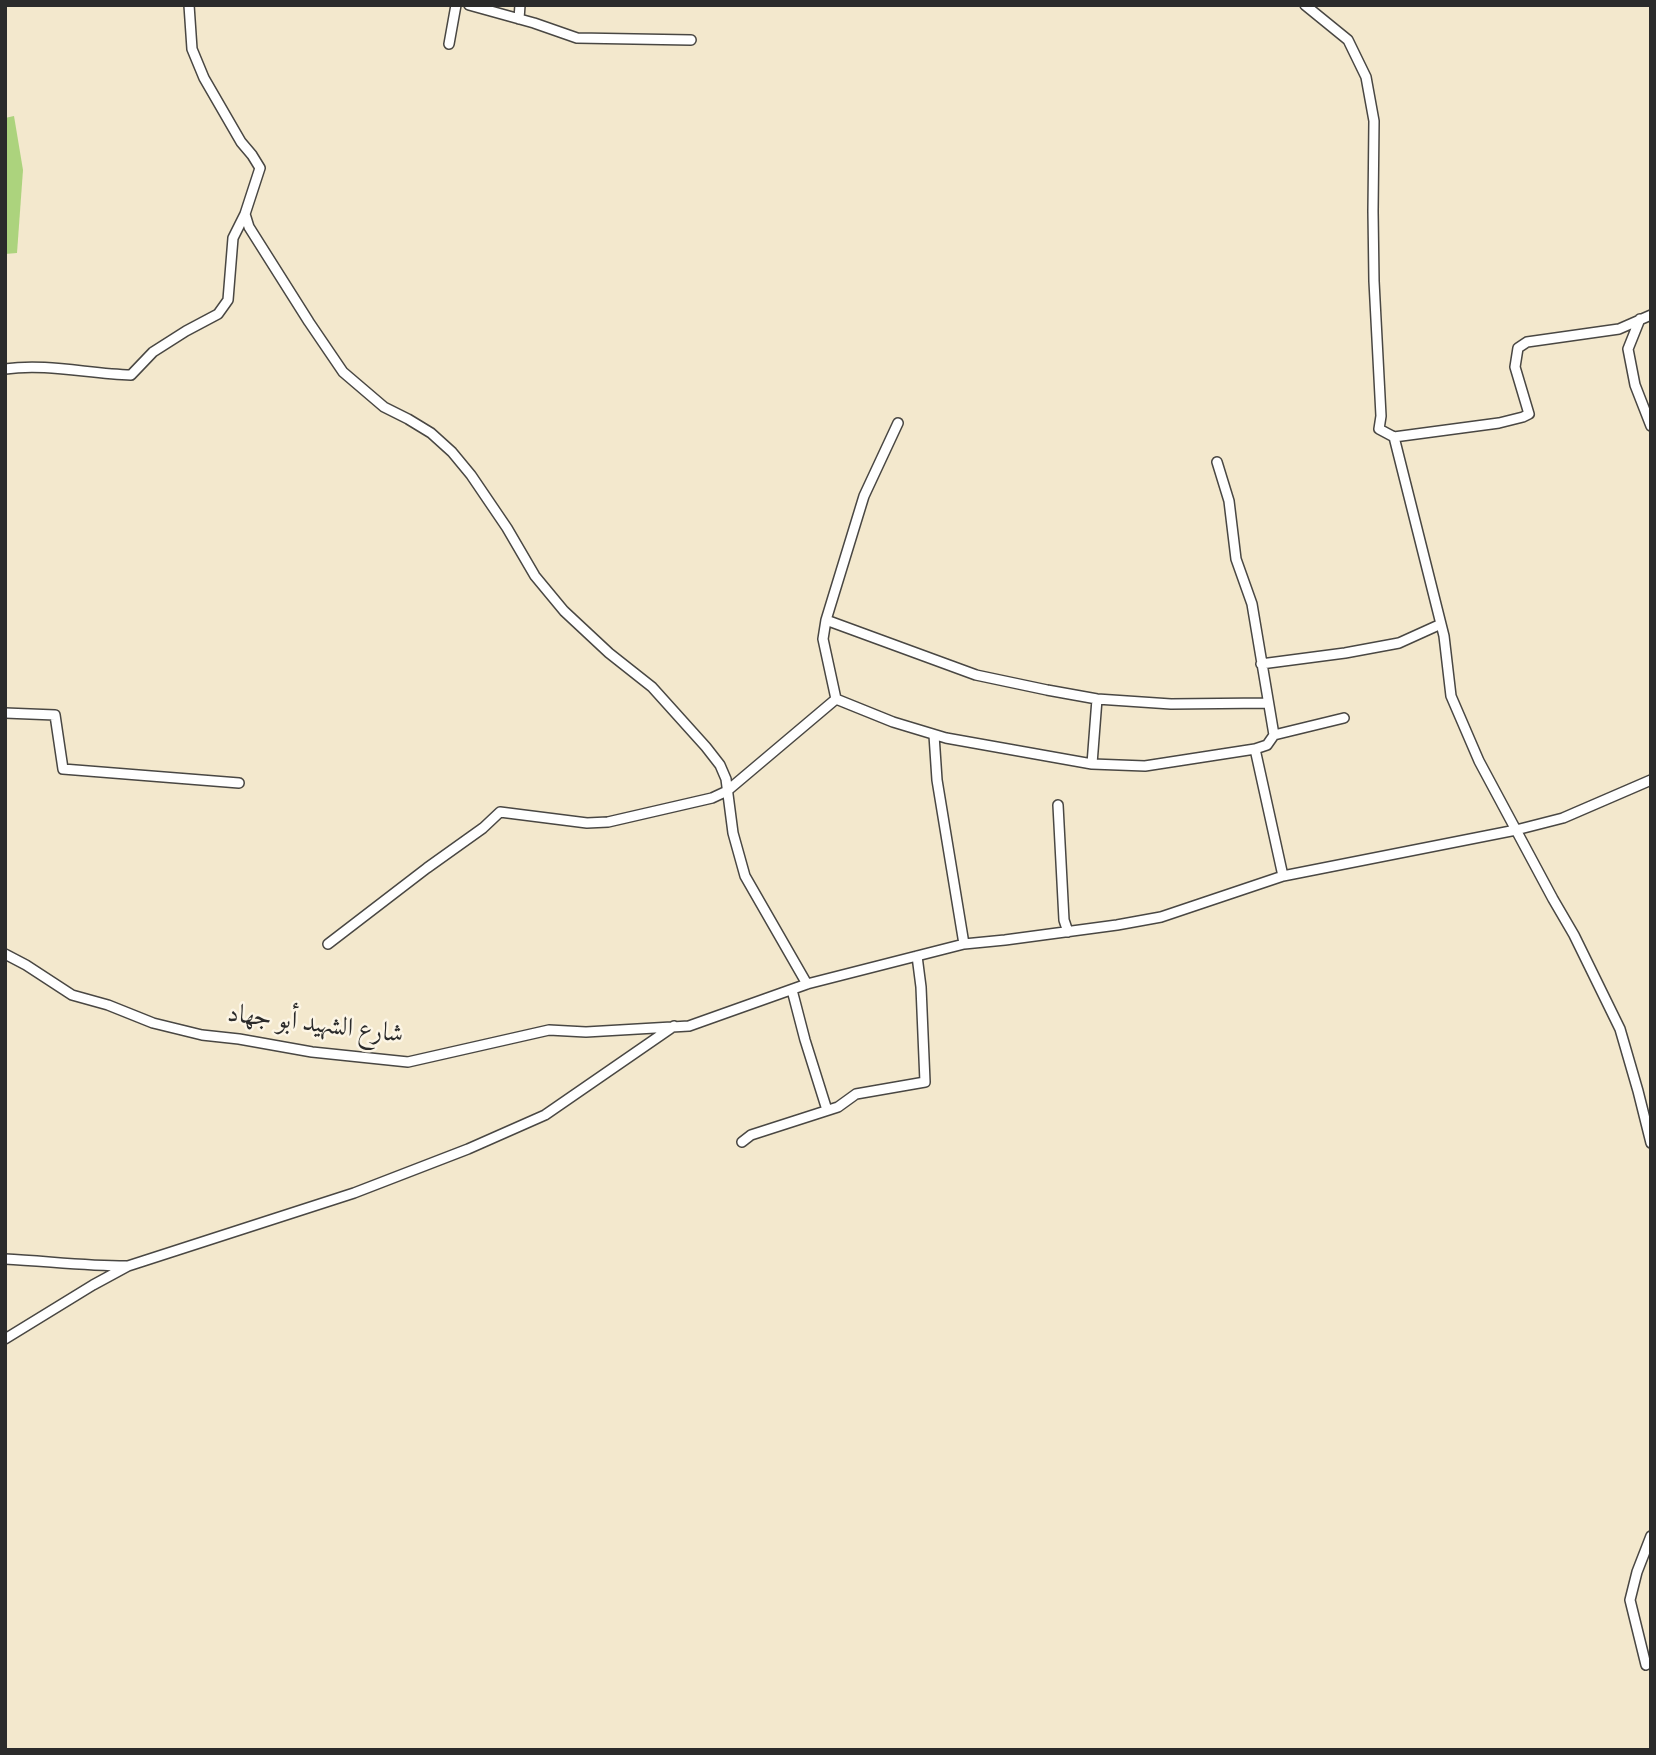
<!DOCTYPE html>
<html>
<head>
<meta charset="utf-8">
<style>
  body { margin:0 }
  #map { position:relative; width:1656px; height:1755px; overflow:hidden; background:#f3e8cd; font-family:"Sorts Mill Goudy",serif }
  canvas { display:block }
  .frame { position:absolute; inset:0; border:7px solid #2b2b2b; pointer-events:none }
</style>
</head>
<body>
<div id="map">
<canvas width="1656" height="1755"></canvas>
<div class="frame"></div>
</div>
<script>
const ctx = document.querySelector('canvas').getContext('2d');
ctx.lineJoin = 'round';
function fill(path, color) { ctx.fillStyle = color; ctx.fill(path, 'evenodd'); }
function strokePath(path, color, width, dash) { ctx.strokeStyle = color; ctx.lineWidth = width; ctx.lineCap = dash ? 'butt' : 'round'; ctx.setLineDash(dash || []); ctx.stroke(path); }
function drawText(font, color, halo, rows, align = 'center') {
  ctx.font = font + ' "Sorts Mill Goudy",Amiri,serif'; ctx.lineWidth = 5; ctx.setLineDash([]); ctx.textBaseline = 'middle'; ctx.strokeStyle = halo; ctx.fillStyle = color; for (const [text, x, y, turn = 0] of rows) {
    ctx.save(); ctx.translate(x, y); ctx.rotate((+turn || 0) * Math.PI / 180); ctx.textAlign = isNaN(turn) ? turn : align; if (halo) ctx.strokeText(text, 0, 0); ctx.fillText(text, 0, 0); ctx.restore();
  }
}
const green = new Path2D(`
  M14,116L23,170L17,253L5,254V118Z`);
const minor = new Path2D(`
  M189,5L192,49L204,78L241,142L252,155L260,168L245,214L249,227L309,322L343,372L384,407L408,419L431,433L452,452L471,475L507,528L535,576L564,611L609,653L652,687L706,747L720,765L726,779L733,833L745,876L807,984
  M469,5L534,23L577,38L691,40
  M1305,5L1348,40L1366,77L1374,121L1373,211L1374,281L1381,416L1379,429L1394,437L1444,636L1451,696L1479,761L1553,899L1574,935L1620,1029L1638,1091L1651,1143
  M519,19L520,5
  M449,44L456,5
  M1640,319L1628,349L1635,385L1651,426
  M5,369C47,363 89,374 131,375L153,352L186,331L218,314L228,300L233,238L245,214
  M1394,437L1499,423L1523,417L1529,414L1515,367L1518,348L1527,342L1619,329L1651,315
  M1217,462L1229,501L1236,559L1252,604L1274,735L1267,745L1255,749L1283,876
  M826,620L976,675L1047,690L1097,699L1171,704L1268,703
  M1261,664L1345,653L1399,643L1441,624
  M836,699L893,722L946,738L1092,764L1145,766L1255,749
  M5,713L55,715L63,769L239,783
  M934,735L937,780L964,944
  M1274,735L1344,718
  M1092,764L1097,699
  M1058,805L1064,920L1068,932
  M328,944L427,868L483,828L500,812L587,823L608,822L712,798L727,791L836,699L823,639L826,620L864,496L898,423
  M5,954L26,965L72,995L108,1005L153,1023L202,1035L239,1039L312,1052L408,1062L549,1030L586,1032L689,1026L807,984L964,944L1005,940L1117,925L1161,917L1283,876L1516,830L1563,818L1651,780
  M792,990L805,1040L827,1110
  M742,1142L751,1135L838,1107L856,1094L925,1082L921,987L917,956
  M5,1259C46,1261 85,1266 126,1266
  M5,1339L93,1285L128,1266L354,1193L468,1149L545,1115L674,1026
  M1646,1665L1630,1600L1637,1572L1651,1536`);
const streetNames = [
  ["شارع الشهيد أبو جهاد",315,1027,7]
];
fill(green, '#acd37d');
strokePath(minor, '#494743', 12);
strokePath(minor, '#fff', 9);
drawText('26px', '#2b2b2b', '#fcf5e5', streetNames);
</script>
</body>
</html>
